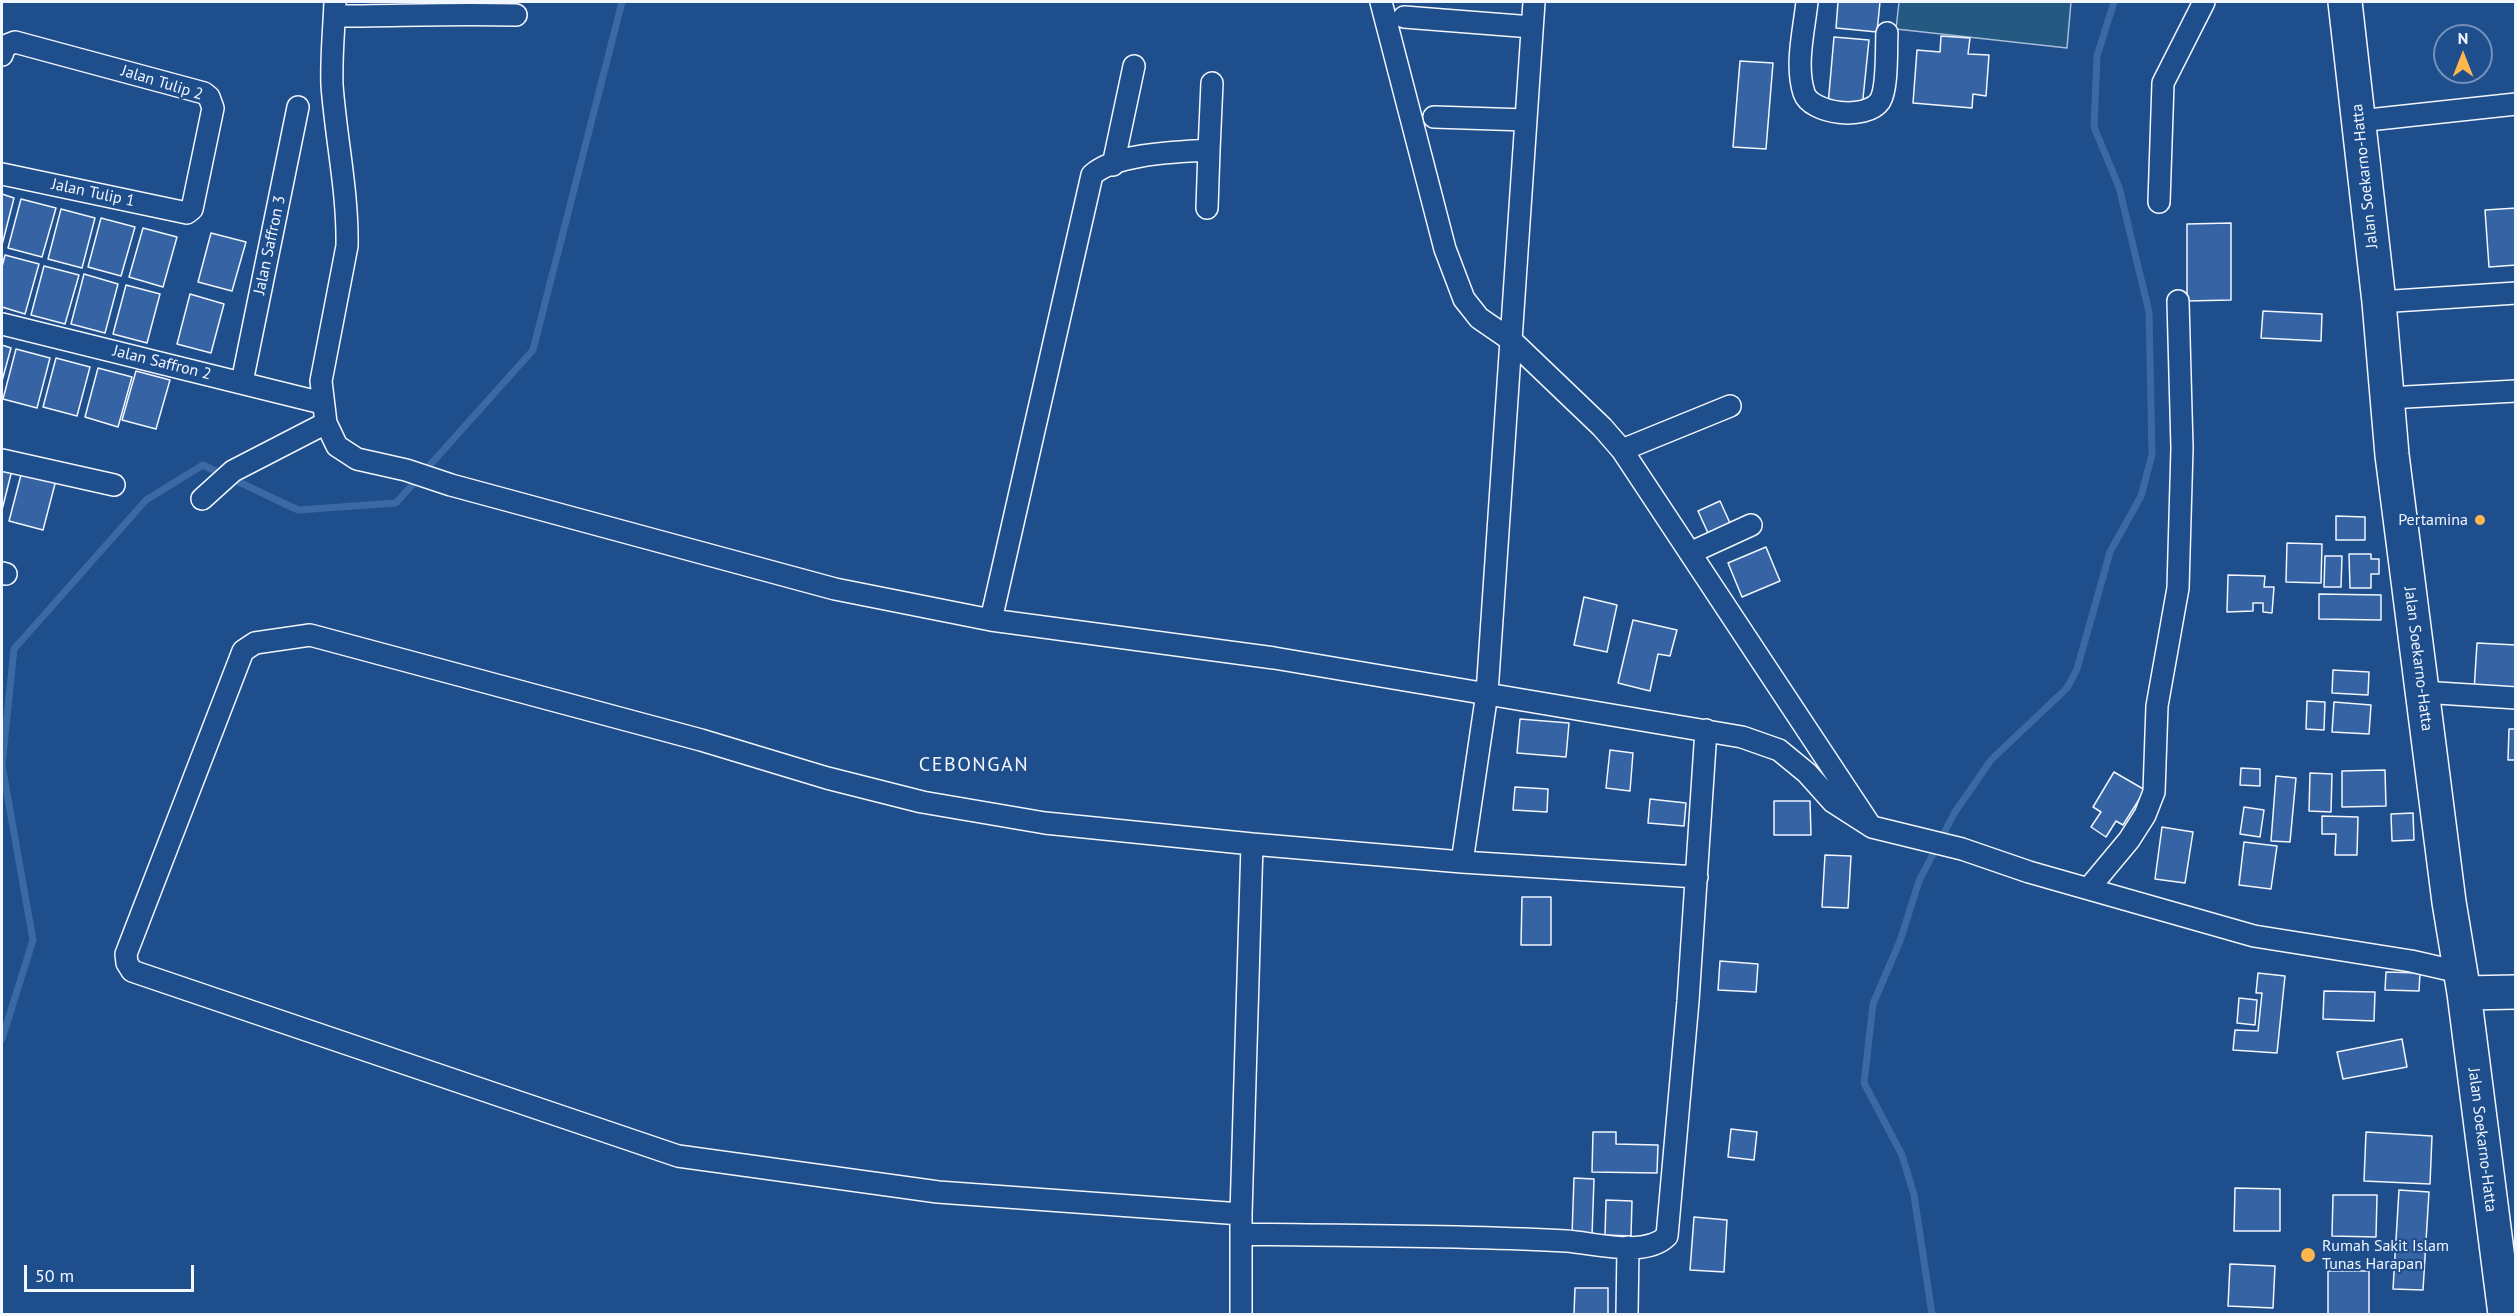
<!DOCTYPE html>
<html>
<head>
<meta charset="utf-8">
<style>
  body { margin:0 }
  #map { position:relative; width:2517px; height:1316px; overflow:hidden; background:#1f4e8c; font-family:"PT Sans",sans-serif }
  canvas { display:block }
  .frame { position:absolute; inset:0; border:3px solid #f2f6ff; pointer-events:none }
  .north { position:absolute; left:2433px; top:24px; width:60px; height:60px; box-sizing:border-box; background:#1f4e8c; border:2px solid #7391ba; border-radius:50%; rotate:0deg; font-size:16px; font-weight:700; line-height:24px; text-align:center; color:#f2f6ff }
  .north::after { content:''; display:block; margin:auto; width:21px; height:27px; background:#ffb74d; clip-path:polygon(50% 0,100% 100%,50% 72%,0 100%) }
  .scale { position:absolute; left:24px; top:1265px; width:170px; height:27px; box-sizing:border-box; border:3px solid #f2f6ff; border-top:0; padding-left:8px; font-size:18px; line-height:21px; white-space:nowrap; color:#f2f6ff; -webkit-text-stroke:4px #1f4e8c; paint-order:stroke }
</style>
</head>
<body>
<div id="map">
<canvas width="2517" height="1316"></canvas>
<div class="frame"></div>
<div class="north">N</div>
<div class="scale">50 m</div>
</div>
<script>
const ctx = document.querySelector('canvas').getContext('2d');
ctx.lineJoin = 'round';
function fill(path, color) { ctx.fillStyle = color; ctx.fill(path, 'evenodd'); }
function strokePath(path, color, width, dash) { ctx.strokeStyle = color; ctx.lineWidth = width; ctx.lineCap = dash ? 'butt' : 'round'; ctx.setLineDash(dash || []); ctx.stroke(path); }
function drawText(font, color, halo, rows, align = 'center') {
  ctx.font = font + ' "PT Sans",sans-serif'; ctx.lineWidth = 4.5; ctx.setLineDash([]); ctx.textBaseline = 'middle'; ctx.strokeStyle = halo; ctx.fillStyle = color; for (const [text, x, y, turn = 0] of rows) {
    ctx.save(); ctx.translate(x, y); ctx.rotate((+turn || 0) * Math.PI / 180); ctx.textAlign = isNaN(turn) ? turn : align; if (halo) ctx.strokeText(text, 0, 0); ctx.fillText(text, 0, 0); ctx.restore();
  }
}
const green = new Path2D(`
  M1899,2H2071L2067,48L1896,29Z`);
const stream = new Path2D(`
  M2,1039L33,940L2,765L14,649L146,500L203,465L298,510L396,503L533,350L622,2
  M1932,1314L1914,1195L1902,1155L1864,1083L1873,1004L1900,941L1919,881L1955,812L1991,760L2067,688L2077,669L2110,552L2141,496L2152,455L2149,312L2119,187L2094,127L2097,56L2114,2`);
const building = new Path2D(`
  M1838,2H1880L1877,32L1836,28Z
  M1941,36L1970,38L1968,54L1989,55L1986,96L1973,94L1972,108L1913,103L1917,50L1940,52Z
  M1834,37L1869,40L1862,108L1828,105Z
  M1740,61L1773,63L1766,149L1733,147Z
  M2,194L14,198L2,245Z
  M21,199L56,208L42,257L8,248Z
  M2516,208V265L2489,267L2485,210Z
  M61,209L95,218L82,268L48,259Z
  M101,218L135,227L121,276L88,267Z
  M2231,223V300L2187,301V224Z
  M143,228L177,237L163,287L129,277Z
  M211,233L246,242L232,291L198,282Z
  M5,255L39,264L25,314L2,307V267Z
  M44,266L79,275L65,324L31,315Z
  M84,274L118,284L105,333L71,324Z
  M126,285L160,294L147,343L113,334Z
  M190,294L224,304L211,353L177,344Z
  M2263,311L2322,314L2321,341L2261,338Z
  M2,345L11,348L2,381Z
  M16,349L50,358L37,408L3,399Z
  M56,358L90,367L77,416L43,407Z
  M98,368L132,377L118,427L85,417Z
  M136,371L170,380L156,429L122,420Z
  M2,467L12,470L2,510Z
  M22,471L56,480L43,530L9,521Z
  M1720,501L1730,523L1708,533L1698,511Z
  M2336,516L2365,517V540H2336Z
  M2287,543L2322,544L2321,583L2286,582Z
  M1766,547L1780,581L1742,597L1728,563Z
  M2349,554H2371V559H2379V574H2371V588H2350Z
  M2325,556H2342L2341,587H2324Z
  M2228,575L2265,576L2264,587H2274L2272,613L2263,612V603H2253V611L2227,612Z
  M2319,594L2381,595V620L2319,619Z
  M1584,597L1617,605L1607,652L1574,645Z
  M1633,620L1677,630L1670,656L1658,654L1650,691L1618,683Z
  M2477,643L2516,645V693L2474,691Z
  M2333,670L2369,672L2368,695L2332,693Z
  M2307,701L2325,702L2324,730L2306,729Z
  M2334,702L2371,705L2369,734L2332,732Z
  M1520,719L1569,723L1566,757L1517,753Z
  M2509,729H2516V760H2508Z
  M1610,750L1633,753L1630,791L1606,788Z
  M2241,768L2260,769V786L2240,785Z
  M2385,770L2386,806L2342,807V771Z
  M2114,772L2145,790L2123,825L2116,821L2106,837L2091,827L2101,812L2093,807Z
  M2310,773L2332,774L2331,812L2309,811Z
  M2276,776L2296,778L2290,842L2271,841Z
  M1515,787L1548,789L1547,812L1513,810Z
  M1650,799L1686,803L1684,826L1648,823Z
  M1774,801H1810L1811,835H1774Z
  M2244,807L2264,810L2260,837L2240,834Z
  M2413,813L2414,840L2392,841L2391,814Z
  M2322,816L2358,817L2357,855H2335L2336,834H2322Z
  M2162,827L2193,832L2185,883L2155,879Z
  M2244,842L2277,846L2271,889L2239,885Z
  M1825,855L1851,856L1848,908L1822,907Z
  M1522,897H1551V945H1521Z
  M1720,961L1758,964L1756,992L1718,990Z
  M2386,972L2420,973L2419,991L2385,990Z
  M2258,973L2285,976L2277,1053L2233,1050L2235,1030L2258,1031L2262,993H2256Z
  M2324,991L2375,992L2374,1021L2323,1019Z
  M2239,998L2257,1000L2255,1025L2237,1023Z
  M2402,1039L2407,1067L2343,1079L2337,1052Z
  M1731,1129L1757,1132L1754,1160L1728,1157Z
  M1593,1132H1616V1144L1658,1145L1657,1173L1592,1172Z
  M2366,1132L2432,1136L2430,1184L2364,1181Z
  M1574,1178L1594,1179L1592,1236L1572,1235Z
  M2235,1188L2280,1189V1231H2234Z
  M2399,1190L2429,1192L2423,1290L2393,1289Z
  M2333,1195H2377L2376,1237L2332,1236Z
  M1606,1200L1632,1201L1631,1236L1605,1235Z
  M1694,1217L1727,1220L1724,1272L1690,1270Z
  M2230,1264L2275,1266L2273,1308L2228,1306Z
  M2328,1271H2369V1314H2328Z
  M1575,1288H1608V1314H1574Z`);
const street = new Path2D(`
  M335,2C334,29 331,57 332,85C336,139 348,192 347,246L321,381L326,423L337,446L357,459L406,470L451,485L835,589L991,620L1274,658L1742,737L1779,750L1807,773L1833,802L1872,827L1962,849L2029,872L2254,936L2411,961L2459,972
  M1381,2L1445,249L1464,299L1479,318L1511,340L1602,427L1622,450L1868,822
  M1807,2C1804,30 1795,65 1804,93C1811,114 1866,121 1880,101C1888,88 1886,49 1887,33
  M335,16C395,16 455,13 516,15
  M1404,17L1532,27
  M2,55L5,46L15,42L204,93L209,97L213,108L192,209L187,213L2,174
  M1434,117L1526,120
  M2359,121L2516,104
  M1113,165L1134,66
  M2159,202L2163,83L2204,2
  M1207,208L1209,150
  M2379,302L2516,293
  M2,324L322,403
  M242,382L298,107
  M2388,398L2516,391
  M1622,450L1730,406
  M2,460L114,485
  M202,499L233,471L326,423
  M1690,553L1751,525
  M2,573L6,574
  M991,620L1092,175C1116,153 1178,152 1209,150L1212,83
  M2422,692L2516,698
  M1462,862L1697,877
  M2089,888L2129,840L2145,815L2154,792L2157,706L2178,588L2182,448L2178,301
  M1241,1214L938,1192L678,1156L132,971L127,963L126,954L243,651L255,643L310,635L701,740L827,778L922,802L1045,823L1252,844
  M1241,1234C1349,1236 1458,1235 1566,1241C1595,1243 1645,1258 1667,1236L1688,1001L1706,730
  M1241,1314V1214L1252,844L1462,862L1487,693L1534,2
  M1627,1314L1628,1247`);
const primary = new Path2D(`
  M2345,2L2379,302L2392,455L2449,902L2464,993L2505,1314
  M2464,993L2516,992`);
const markers = [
  [2480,520,6,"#ffb74d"],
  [2308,1255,8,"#ffb74d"]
];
const streetNames = [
  ["Jalan Tulip 2",162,83,17],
  ["Jalan Soekarno-Hatta",2365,176,-96],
  ["Jalan Tulip 1",93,193,12],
  ["Jalan Saffron 3",270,245,-78],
  ["Jalan Saffron 2",162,363,14],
  ["Jalan Soekarno-Hatta",2418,659,83],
  ["Jalan Soekarno-Hatta",2482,1140,83]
];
const poiNames = [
  ["Pertamina",2468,520],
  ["Rumah Sakit Islam",2322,1246,"left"],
  ["Tunas Harapan",2322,1264,"left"]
];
const quarterNames = [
  ["CEBONGAN",974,765]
];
fill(green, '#245a82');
strokePath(green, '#a8bbd7', 1.5);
strokePath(stream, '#3b69a3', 7);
fill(building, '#3563a3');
strokePath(building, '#f2f6ff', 1.5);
strokePath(street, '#f2f6ff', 24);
strokePath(primary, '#f2f6ff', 36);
strokePath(street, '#1f4e8c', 21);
strokePath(primary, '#1f4e8c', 33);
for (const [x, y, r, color] of markers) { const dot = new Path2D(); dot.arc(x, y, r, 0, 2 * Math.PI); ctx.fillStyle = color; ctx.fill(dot); strokePath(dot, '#1f4e8c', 2); }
drawText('16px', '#f2f6ff', '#1f4e8c', streetNames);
drawText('16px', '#f2f6ff', '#1f4e8c', poiNames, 'right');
ctx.letterSpacing = '1.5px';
drawText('20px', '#f2f6ff', '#1f4e8c', quarterNames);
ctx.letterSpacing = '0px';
</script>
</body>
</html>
